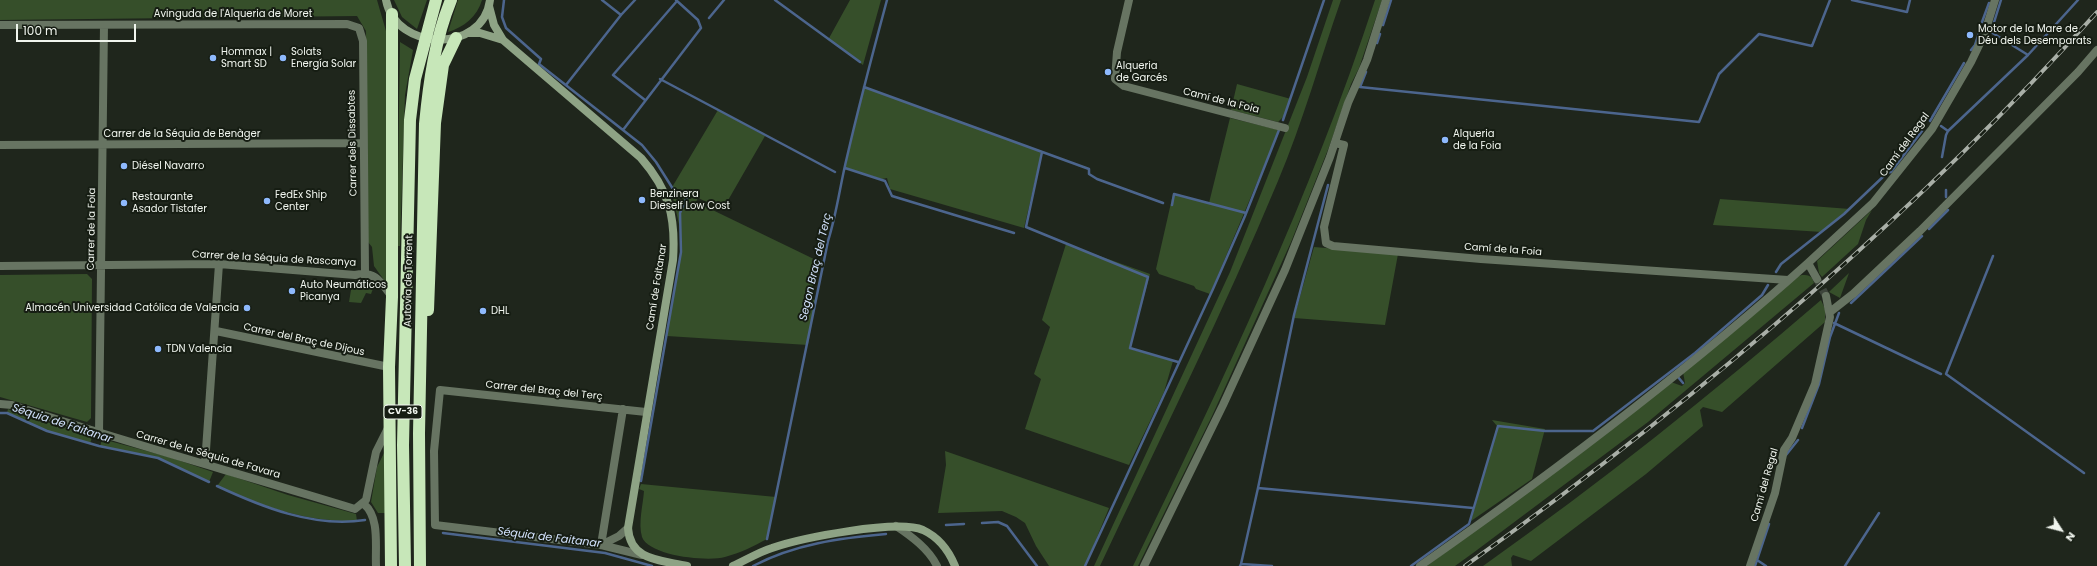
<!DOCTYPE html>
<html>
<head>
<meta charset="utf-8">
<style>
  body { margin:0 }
  #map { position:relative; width:2097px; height:566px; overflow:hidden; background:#1f261c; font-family:Poppins,sans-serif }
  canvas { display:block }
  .north { position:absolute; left:2041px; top:510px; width:40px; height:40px; -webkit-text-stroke:3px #161d13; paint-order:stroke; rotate:126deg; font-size:11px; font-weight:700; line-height:16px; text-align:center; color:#f0f5ee }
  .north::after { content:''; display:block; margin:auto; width:14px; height:18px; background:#f0f5ee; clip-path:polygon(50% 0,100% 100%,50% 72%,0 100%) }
  .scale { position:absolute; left:16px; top:24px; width:120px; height:18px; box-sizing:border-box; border:2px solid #f0f5ee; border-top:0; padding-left:5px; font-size:12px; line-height:14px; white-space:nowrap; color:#f0f5ee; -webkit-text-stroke:3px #161d13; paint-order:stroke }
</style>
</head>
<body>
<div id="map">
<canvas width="2097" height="566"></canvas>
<div class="north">N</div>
<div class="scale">100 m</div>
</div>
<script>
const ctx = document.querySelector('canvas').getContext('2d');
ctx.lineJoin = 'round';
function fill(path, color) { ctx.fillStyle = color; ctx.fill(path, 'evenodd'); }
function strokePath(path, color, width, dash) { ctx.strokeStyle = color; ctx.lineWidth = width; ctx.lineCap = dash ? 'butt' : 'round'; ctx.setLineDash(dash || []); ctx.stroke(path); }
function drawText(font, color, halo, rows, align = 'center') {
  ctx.font = font + ' Poppins,sans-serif'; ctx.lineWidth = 4; ctx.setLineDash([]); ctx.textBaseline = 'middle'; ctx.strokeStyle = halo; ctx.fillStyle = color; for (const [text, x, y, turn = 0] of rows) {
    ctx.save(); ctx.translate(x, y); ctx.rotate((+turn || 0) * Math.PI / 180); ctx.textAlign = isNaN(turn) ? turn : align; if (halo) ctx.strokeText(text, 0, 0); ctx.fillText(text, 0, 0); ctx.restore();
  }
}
const green = new Path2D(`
  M0,0H377L388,38L386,283L374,266L372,247L368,242L366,31L357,16L0,20Z
  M394,0H427L417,29L402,17Z
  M458,0H482C477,17 464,27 448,32Z
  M850,0H881L863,65L828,40Z
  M1333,0H1341C1320,60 1303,122 1278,181C1224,311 1160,438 1100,566H1094L1230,272L1307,77Z
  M1375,0H1382L1359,68L1351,84L1329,147L1291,242L1212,416L1138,566H1133C1223,381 1311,196 1375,0Z
  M400,42L413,50L405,95L400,246H397Z
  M1237,84L1291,99L1284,116L1278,122L1231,110Z
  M864,87L1042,151L1024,228L890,189L887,178L882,179L845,168Z
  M718,110L765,136L723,209L698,198L696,202L818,261L810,299L816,300L808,345L667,336L680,259L681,233L671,189Z
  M1230,118L1279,130L1210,294L1196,289L1194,286L1159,274L1156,269L1173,194L1209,203Z
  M1720,199L1850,209L1822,232L1713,225Z
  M1872,210L1866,220L1858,244L1822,277L1819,273L1817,261Z
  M1066,244L1150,274L1130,349L1173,361L1164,392L1129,465L1025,429L1041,379L1034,374L1050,327L1042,320Z
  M1314,247L1398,254L1385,325L1294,318Z
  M1849,273L1840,298L1829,292L1831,290Z
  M87,274L92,279L91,418L87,422L0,397V275Z
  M1802,275C1810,275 1812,276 1814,283L1648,422L1473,553L1455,566H1427L1671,382L1682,386L1685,383L1683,372L1796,277Z
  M352,284L374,286L371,294L366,293L361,303L349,302Z
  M1821,300L1825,309V322L1722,412L1703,407L1700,410L1703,426L1646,474L1531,561L1513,555L1511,558L1512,566H1483C1600,483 1712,394 1821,300Z
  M8,409L27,417L93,434L90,444L47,431L7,413Z
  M1492,420L1545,429L1532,479L1471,521L1497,426Z
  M102,439L169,457L213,472L209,482L158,458L100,447Z
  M945,451L1109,508L1085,566H1049L1036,546L1025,523L1016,517L1002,511L938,513L946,465Z
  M384,453L386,455L385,513H378L371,502L377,467Z
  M226,474L288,495L356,514L357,521C304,522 265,507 217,486Z
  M641,484L776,497L767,539C754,546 740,553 725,557C708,562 649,556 642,537C638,523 643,505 644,491L639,489Z`);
const stream = new Path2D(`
  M504,0L502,17L506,28L541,59L539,64L642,145L656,162L673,189L687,197L680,213L681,252L641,481
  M602,0L621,15L635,0
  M775,0L860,62
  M1852,0L1907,12L1910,0
  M2001,0L1991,32L2028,55
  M709,18L724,0
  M1982,22L1989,3
  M1383,25L1391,0
  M1377,43L1380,34
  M1971,50L1975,45L1980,30
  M1366,72L1360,87L1699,122L1719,74L1759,34L1812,46L1830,0
  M660,79L835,172
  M566,85L621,15
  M864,87L1089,169V174L1097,179L1163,203
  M645,100L613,75L677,1
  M1283,120L1324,0
  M1930,121L1964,63
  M1941,126L1948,131L1946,135L1942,157
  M623,130L701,28L698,20L676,0
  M1948,131L2028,55L2078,0
  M1042,152L1026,227L1148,277L1130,348L1178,362
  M845,168L885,181L892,196L1014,233
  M1946,190V197
  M1172,205L1174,194L1246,213
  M1929,229L1948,210
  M1993,256L1946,374L2084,473
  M1776,272L1781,264L1844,214L1887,173L1891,172L1922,131
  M1851,303L1922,236
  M1834,323L1941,374
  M1678,377L1683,383
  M0,413H7L47,431L99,446L158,458L209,482
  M1802,428L1819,384L1830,337L1839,313
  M1786,455L1798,440
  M217,486C262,507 314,528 365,520
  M1258,488L1294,315L1328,185
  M982,523L998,522L1007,526L1037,566
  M946,525L964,524
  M443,533L605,553L652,566
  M767,539L828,241C837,213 840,185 847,157C859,105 873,52 887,0
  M1757,560L1766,566
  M1241,564L1258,488L1473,508
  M753,566C795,544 840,538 886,534
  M1085,566L1213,289L1245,216L1279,130
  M1240,566L1241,564L1272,566
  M1411,566L1469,524L1498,426L1545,431H1593L1695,353L1762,295L1768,285
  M1755,566L1769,524
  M1845,566L1879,513`);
const streetTunnel = new Path2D(`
  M1817,279L1826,296`);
const street = new Path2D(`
  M1129,0L1117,52L1115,79L1124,86L1285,128
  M0,25L347,24L359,28L363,41L365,272
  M1335,143L1344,145L1324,227L1326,243L1333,246L1481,259L1788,280
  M0,145L363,143
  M0,266L219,264L355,275C375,270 381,282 392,297
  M1817,279L1808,263L1873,203L1932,129L1971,62L1984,35L1995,0
  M1830,312L1853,294L1920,231L2078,72L2097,50
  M216,331L389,367
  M0,404L12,405C125,442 241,474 355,509L366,500L376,452L389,426
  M99,434L104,25
  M205,464L219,264
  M364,504C380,518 375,546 376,566
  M896,526C911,536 929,549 937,566
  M601,545L623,409
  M601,545L619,536L628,528
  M642,555L601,545L435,525L434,451L440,390L646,412
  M1144,566L1223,405L1285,270L1330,157L1348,103L1367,60L1386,0
  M1420,566C1554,472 1686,372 1808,263
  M1750,566L1775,493L1784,450L1792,438L1815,384L1830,317L1826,296`);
const secondary = new Path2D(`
  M386,0C396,52 483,54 490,0
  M489,6L494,25L503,40L641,158C669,190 676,217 673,260L628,528C630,561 661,560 687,566
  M468,33H480L503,40
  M733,566C746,560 759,552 772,548C801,538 897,519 923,530C938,537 949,551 955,566`);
const highway = new Path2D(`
  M428,310L435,123L443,65L456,38
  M391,566L389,367L392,297V14
  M405,566L403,445L410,120L415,79L436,0
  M420,566L419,433L425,124C429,82 435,39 451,0`);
const rail = new Path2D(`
  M1465,566C1693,403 1910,221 2097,12`);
const markers = [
  [1970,35,4,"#8eb9fd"],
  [213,58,4,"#8eb9fd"],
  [283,58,4,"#8eb9fd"],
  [1108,72,4,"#8eb9fd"],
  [1445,140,4,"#8eb9fd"],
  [124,166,4,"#8eb9fd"],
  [642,200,4,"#8eb9fd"],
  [267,201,4,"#8eb9fd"],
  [124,203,4,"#8eb9fd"],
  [292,291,4,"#8eb9fd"],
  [247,308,4,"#8eb9fd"],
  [483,311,4,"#8eb9fd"],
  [158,349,4,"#8eb9fd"]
];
const shields = [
  [403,412,38]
];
const shieldNames = [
  ["CV-36",403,412]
];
const streetNames = [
  ["Avinguda de l'Alqueria de Moret",233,14],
  ["Camí de la Foia",1221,101,14],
  ["Carrer de la Séquia de Benàger",182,134],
  ["Carrer dels Dissabtes",353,143,-91],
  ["Camí del Regal",1905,145,-54],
  ["Carrer de la Foia",92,229,-89],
  ["Camí de la Foia",1503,250,4],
  ["Carrer de la Séquia de Rascanya",274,259,3],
  ["Autovia de Torrent",409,281,-89],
  ["Camí de Faitanar",657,287,-81],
  ["Carrer del Braç de Dijous",304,340,12],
  ["Carrer del Braç del Terç",544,391,6],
  ["Carrer de la Séquia de Favara",208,455,16],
  ["Camí del Regal",1765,485,-74]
];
const poiNames = [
  ["Motor de la Mare de",1978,29],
  ["Déu dels Desemparats",1978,41],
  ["Hommax |",221,52],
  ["Smart SD",221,64],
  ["Solats",291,52],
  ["Energía Solar",291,64],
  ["Alqueria",1116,66],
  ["de Garcés",1116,78],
  ["Alqueria",1453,134],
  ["de la Foia",1453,146],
  ["Diésel Navarro",132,166],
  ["Benzinera",650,194],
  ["Dieself Low Cost",650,206],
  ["FedEx Ship",275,195],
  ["Center",275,207],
  ["Restaurante",132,197],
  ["Asador Tistafer",132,209],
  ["Auto Neumáticos",300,285],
  ["Picanya",300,297],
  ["Almacén Universidad Católica de Valencia",239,308,"right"],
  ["DHL",491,311],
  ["TDN Valencia",166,349]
];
const waterNames = [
  ["Segon Braç del Terç",816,267,-77],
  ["Séquia de Faitanar",62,424,18],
  ["Séquia de Faitanar",549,538,7]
];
fill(green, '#364f2a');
strokePath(stream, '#4c658d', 2.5);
strokePath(streetTunnel, '#3e453c', 8, [8, 4]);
strokePath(street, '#677462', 8);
strokePath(secondary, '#8ea385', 8);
strokePath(highway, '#c7e7b9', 12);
strokePath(rail, '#a9afa7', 4);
strokePath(rail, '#161d13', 2.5, [8]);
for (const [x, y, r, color] of markers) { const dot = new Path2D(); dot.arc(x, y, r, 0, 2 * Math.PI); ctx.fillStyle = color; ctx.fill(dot); strokePath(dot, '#161d13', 1.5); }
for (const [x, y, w] of shields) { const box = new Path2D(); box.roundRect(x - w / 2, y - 7, w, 14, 3); ctx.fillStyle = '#161d13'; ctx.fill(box); strokePath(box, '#f0f5ee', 1); }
drawText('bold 9px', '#f0f5ee', null, shieldNames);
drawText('10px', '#f0f5ee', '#161d13', streetNames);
drawText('10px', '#f0f5ee', '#161d13', poiNames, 'left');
drawText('italic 11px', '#d4e4ff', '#161d13', waterNames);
</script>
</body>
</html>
